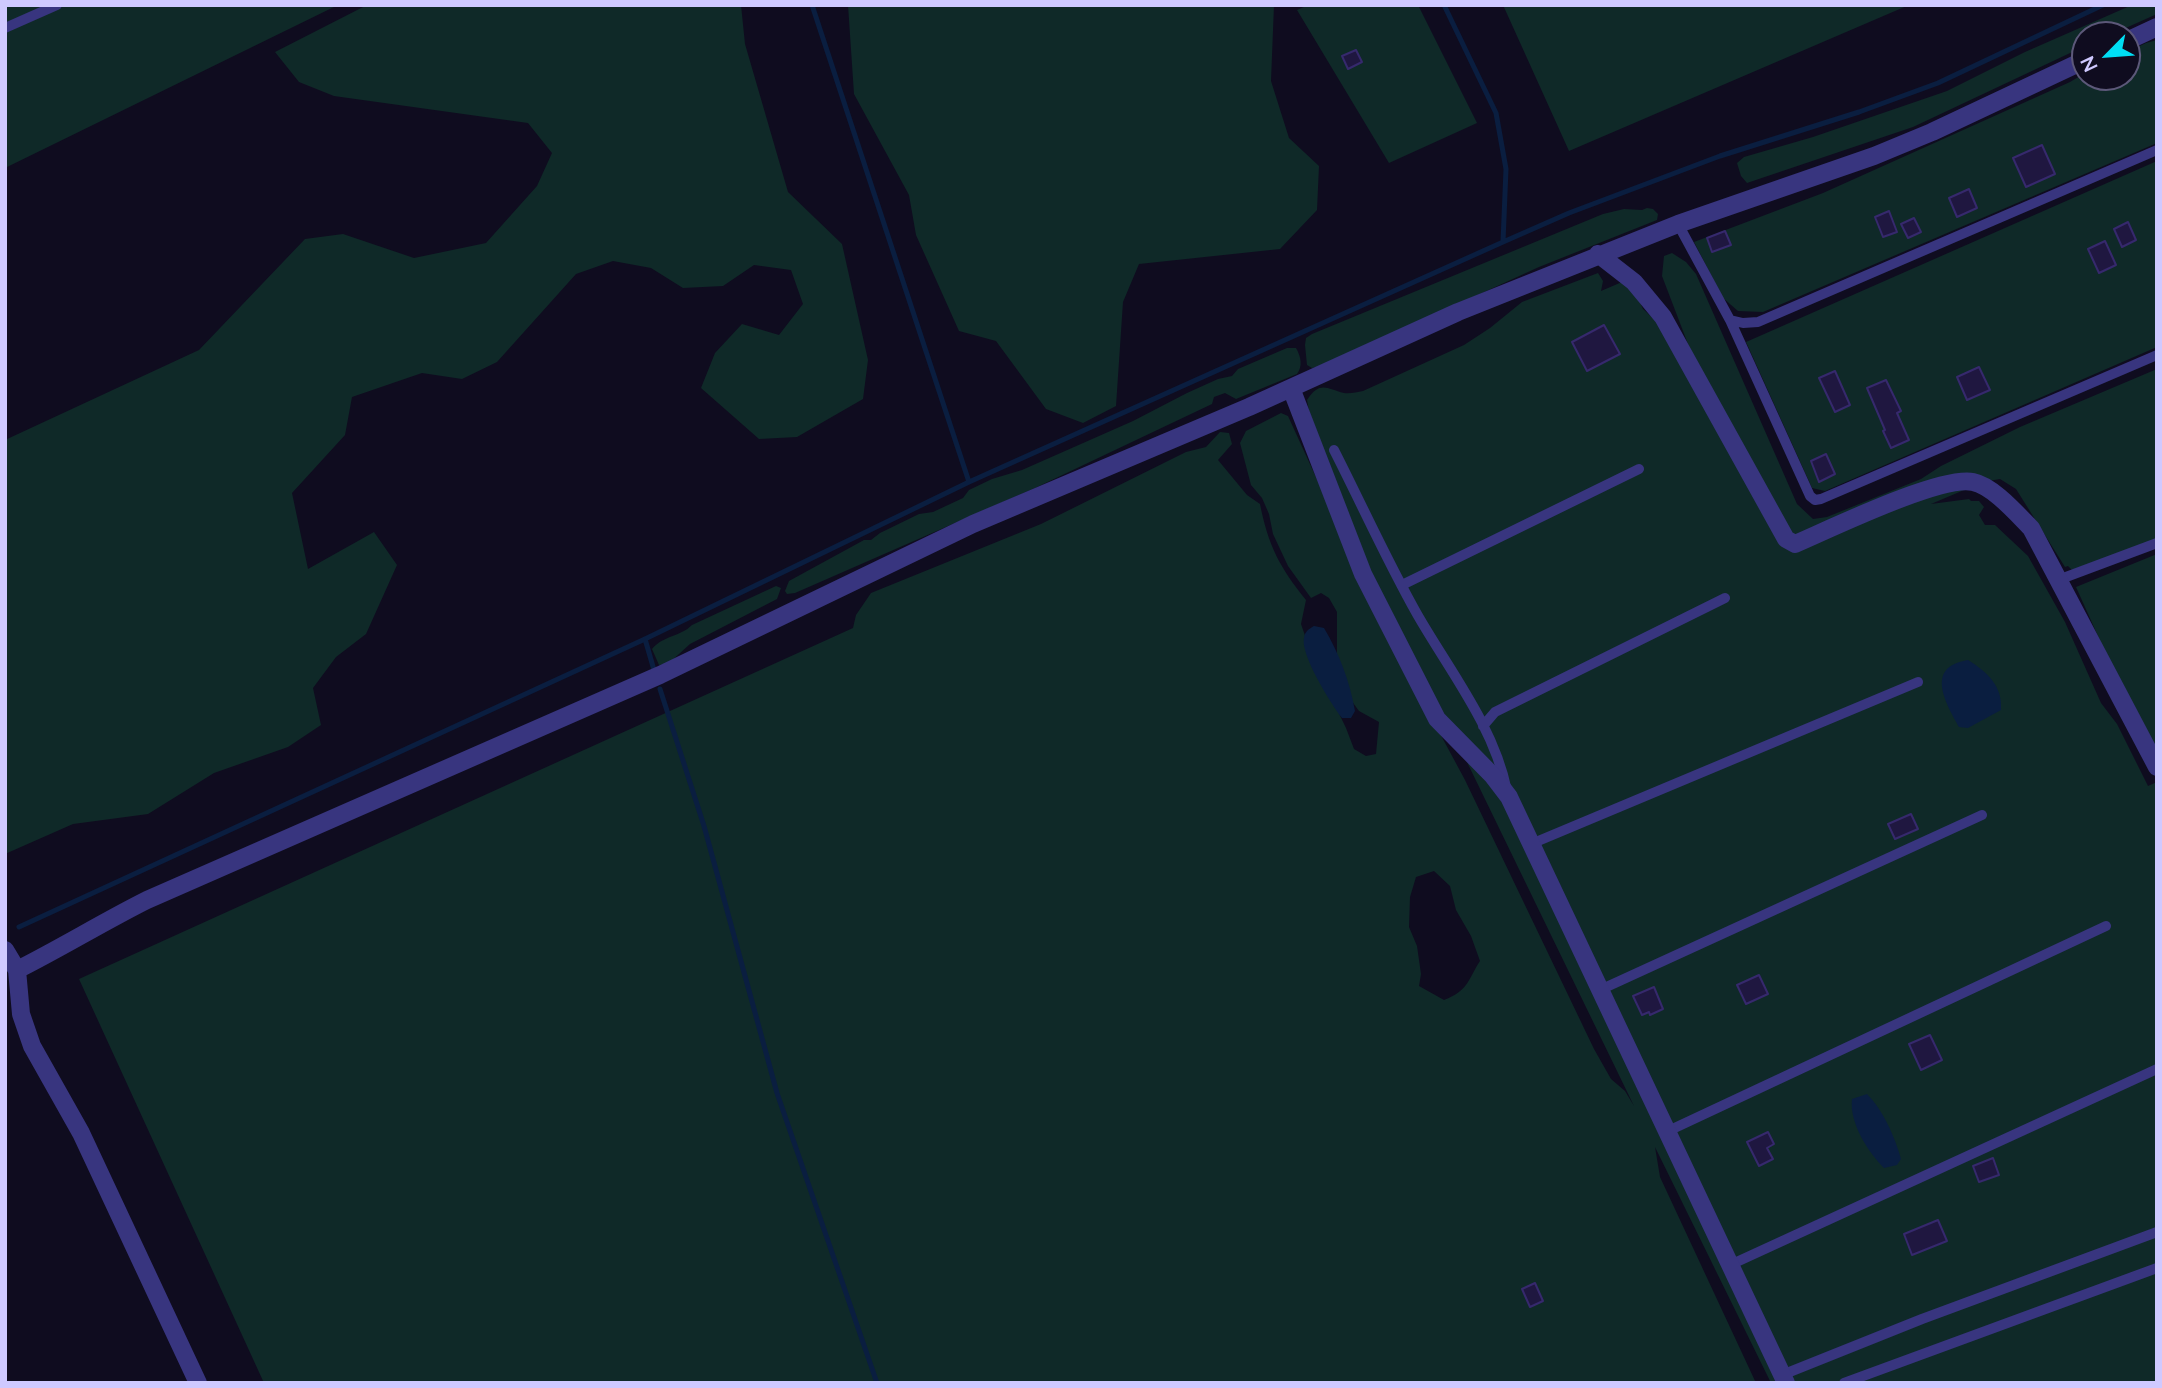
<!DOCTYPE html>
<html>
<head>
<meta charset="utf-8">
<style>
  body { margin:0 }
  #map { position:relative; width:2162px; height:1388px; overflow:hidden; background:#0f0c1f; font-family:Lato,sans-serif }
  canvas { display:block }
  .frame { position:absolute; inset:0; border:7px solid #cfc9ff; pointer-events:none }
  .north { position:absolute; left:2071px; top:21px; width:70px; height:70px; box-sizing:border-box; background:#0f0c1f; border:2px solid #5c5879; border-radius:50%; rotate:245deg; font-size:19px; font-weight:700; line-height:28px; text-align:center; color:#cfc9ff }
  .north::after { content:''; display:block; margin:auto; width:24px; height:32px; background:#00def4; clip-path:polygon(50% 0,100% 100%,50% 72%,0 100%) }
</style>
</head>
<body>
<div id="map">
<canvas width="2162" height="1388"></canvas>
<div class="frame"></div>
<div class="north">N</div>
</div>
<script>
const ctx = document.querySelector('canvas').getContext('2d');
ctx.lineJoin = 'round';
function fill(path, color) { ctx.fillStyle = color; ctx.fill(path, 'evenodd'); }
function strokePath(path, color, width, dash) { ctx.strokeStyle = color; ctx.lineWidth = width; ctx.lineCap = dash ? 'butt' : 'round'; ctx.setLineDash(dash || []); ctx.stroke(path); }
const green = new Path2D(`
  M5,5H338L5,168Z
  M367,5H741L745,44L788,192L842,244L868,360L863,399L797,437L759,439L701,388L715,353L742,324L779,335L803,304L791,270L754,265L723,286L683,288L651,268L613,261L576,274L497,362L462,379L422,373L352,397L345,435L292,493L308,569L374,532L397,565L366,634L336,657L313,688L321,725L288,747L214,773L148,814L73,824L5,854V440L199,350L305,239L343,234L414,258L486,243L537,186L552,153L528,123L334,96L299,82L275,52Z
  M848,5H1274L1271,81L1289,138L1319,166L1317,210L1280,249L1139,264L1123,302L1116,406L1083,423L1046,409L996,341L959,331L916,235L909,195L854,94Z
  M1308,5H1418L1477,123L1389,163L1297,10Z
  M1503,5H1909L1569,151Z
  M2132,5H2157V14L2110,35H2085V46L1913,127L1747,183L1741,176L1737,163L1744,157L1813,137L1947,91L2025,52Z
  M2157,40V143L1763,312L1738,311L1723,298L1694,242L1823,193L2070,82L2085,73V77H2127V52L2146,43Z
  M2157,161V347L1825,491L1812,488L1746,342Z
  M1647,208L1653,209L1658,214L1657,220L1539,267L1322,366L1312,368L1307,365L1305,345L1306,338L1312,334L1603,214L1624,209L1642,210Z
  M1672,253L1686,262L1696,274L1797,504L1813,519L1827,517L1921,479L1941,466L2020,427L2157,369V544L2072,570L2068,566L2065,567L2016,489L2000,479L1983,482L1931,504L1969,499L1971,501H1979L1984,507L1979,515L1985,525H1995L2028,556L2065,622L2101,703L2117,724L2148,786L2157,782V1383H1771L1655,1147L1660,1177L1756,1383H264L79,979L853,628L856,615L871,593L1041,524L1186,452L1206,447L1220,432L1229,433L1232,444L1218,460L1247,495L1260,504C1268,545 1280,568 1306,600L1301,624L1314,662L1346,728L1354,749L1366,756L1376,754L1379,722L1359,711L1351,700L1337,660V612L1329,598L1321,593L1311,598L1288,566L1273,534L1269,514L1262,498L1251,485L1240,443L1246,431L1281,413L1288,416L1395,650L1465,780L1594,1049L1611,1079L1625,1091L1634,1106L1449,725L1374,583L1309,411L1307,400C1320,380 1327,389 1344,393C1350,394 1357,392 1363,391L1464,345L1490,328L1522,302L1598,273L1603,281L1601,291L1629,279L1643,309L1658,323L1709,399L1662,276L1664,256ZM1434,871L1450,886L1456,910L1471,936L1480,961C1467,981 1469,990 1444,1000L1419,986L1421,974L1417,946L1409,927L1410,897L1416,877Z
  M1287,348H1296C1301,357 1303,366 1297,374L1236,399L1225,393L1214,397L1212,404L1035,488L795,593L787,594L785,591L789,581L864,540H871L880,533L919,514L933,512L963,498L969,490L992,479L1022,470L1133,421L1187,393L1218,379L1232,376L1238,369Z
  M2157,554V749L2102,645L2076,587Z
  M776,586L781,588L777,599L690,644L668,664L659,665L652,649C664,635 680,637 692,625Z`);
const water = new Path2D(`
  M1314,626L1324,628C1339,653 1350,682 1355,711L1351,718H1342C1331,704 1300,654 1304,638C1305,631 1309,629 1314,626Z
  M1968,660C1987,672 2003,686 2001,710L1968,728L1959,727C1946,703 1924,667 1968,660Z
  M1867,1094C1883,1110 1895,1137 1901,1159L1897,1165L1884,1168C1869,1153 1849,1123 1852,1099Z`);
const stream = new Path2D(`
  M812,5L969,482
  M1444,5L1496,113L1506,169L1503,242
  M645,639L654,670
  M660,689L704,826L777,1093L877,1383
  M19,927L645,639L969,482L1503,242L1569,213L1720,156L1859,112L1938,83L2103,5`);
const building = new Path2D(`
  M1356,50L1362,62L1348,69L1342,56Z
  M2042,145L2055,174L2026,187L2013,158Z
  M1969,189L1977,208L1957,217L1949,198Z
  M1889,211L1897,232L1883,237L1875,217Z
  M1914,218L1921,232L1908,238L1901,224Z
  M2128,222L2136,240L2122,247L2114,229Z
  M1725,231L1731,245L1712,252L1707,238Z
  M2105,241L2116,265L2099,273L2088,249Z
  M1604,325L1620,354L1587,371L1572,342Z
  M1979,367L1990,390L1967,400L1957,377Z
  M1835,371L1850,405L1835,412L1819,378Z
  M1886,380L1901,411L1897,413L1909,440L1891,448L1883,431L1885,430L1867,388Z
  M1826,454L1835,474L1819,482L1811,461Z
  M1911,814L1918,829L1895,839L1888,824Z
  M1759,975L1768,994L1746,1004L1737,985Z
  M1654,987L1663,1009L1650,1015L1649,1012L1642,1015L1633,996Z
  M1930,1035L1942,1060L1921,1070L1909,1044Z
  M1768,1132L1774,1144L1767,1148L1773,1159L1759,1166L1747,1142Z
  M1993,1158L1999,1175L1979,1182L1973,1166Z
  M1938,1220L1947,1241L1912,1255L1904,1234Z
  M1535,1283L1543,1301L1530,1307L1522,1289Z`);
const service = new Path2D(`
  M5,28L57,5
  M1678,224L1730,320L1810,496L1815,500L1821,499L2157,355
  M1730,320L1743,323L1758,322L2157,150
  M1334,450C1362,505 1387,561 1417,614C1449,670 1494,726 1507,791
  M2058,580L2157,543
  M1402,585L1639,469
  M1483,726L1495,712L1725,598
  M1531,844L1918,682
  M1602,989L1982,815
  M1666,1132L2106,926
  M1730,1265L2157,1069
  M1782,1375L1922,1319L2157,1232
  M1844,1383L2157,1268`);
const minor = new Path2D(`
  M2127,41L2157,27
  M1598,254L1634,282L1663,317L1786,539L1795,544C1830,529 1941,475 1973,482C1993,486 2017,514 2031,528L2157,767
  M1291,388L1363,574L1437,719L1493,776L1509,797C1602,992 1693,1188 1786,1383
  M5,950L17,970L21,1014L32,1046L81,1133L198,1383
  M17,970C61,948 103,922 147,900L660,675L973,524L1249,407L1458,312L1678,224L1874,156L1932,132L2085,60`);
fill(green, '#0f2928');
fill(water, '#0a1e40');
strokePath(stream, '#0a1e40', 5);
fill(building, '#1f1740');
strokePath(building, '#36296d', 2);
strokePath(service, '#38357f', 10);
strokePath(minor, '#38357f', 18);
</script>
</body>
</html>
